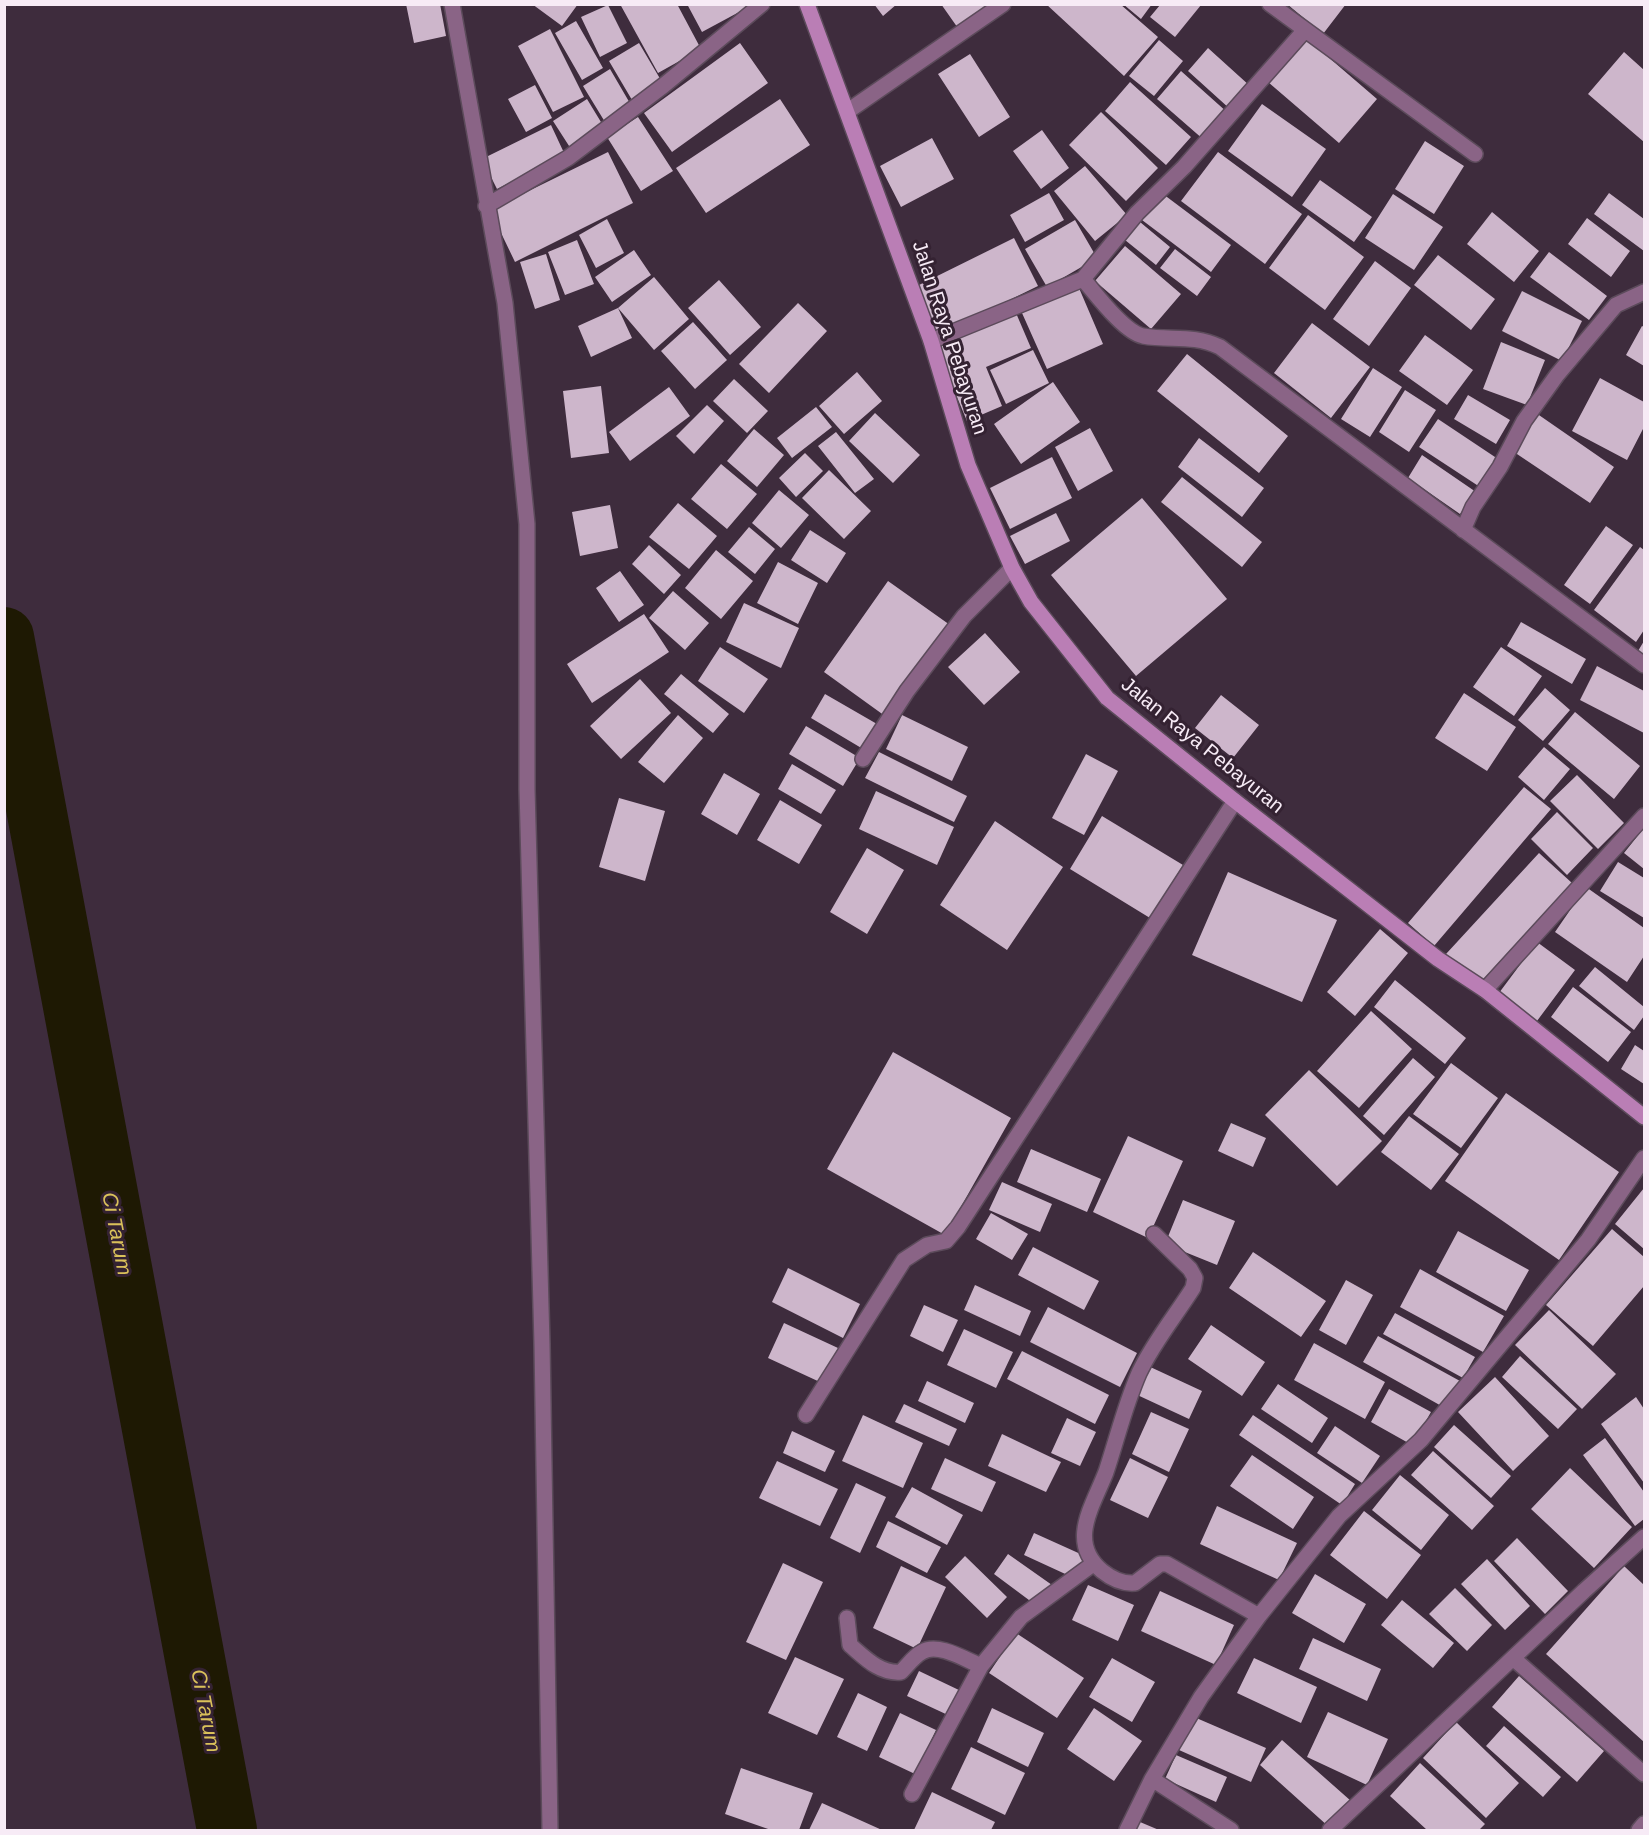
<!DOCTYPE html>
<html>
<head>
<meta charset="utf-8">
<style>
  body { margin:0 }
  #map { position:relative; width:1649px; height:1835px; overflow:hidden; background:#3e2c3d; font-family:Helvetica,sans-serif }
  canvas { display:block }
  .frame { position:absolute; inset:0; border:6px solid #f7ebf6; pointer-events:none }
</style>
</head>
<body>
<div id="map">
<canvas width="1649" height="1835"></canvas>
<div class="frame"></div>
</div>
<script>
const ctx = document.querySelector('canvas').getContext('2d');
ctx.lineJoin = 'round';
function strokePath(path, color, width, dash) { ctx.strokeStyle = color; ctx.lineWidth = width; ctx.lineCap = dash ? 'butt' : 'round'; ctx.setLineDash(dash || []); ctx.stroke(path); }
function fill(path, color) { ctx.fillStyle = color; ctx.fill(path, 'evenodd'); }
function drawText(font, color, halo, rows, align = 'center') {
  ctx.font = font + ' Helvetica,sans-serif'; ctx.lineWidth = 6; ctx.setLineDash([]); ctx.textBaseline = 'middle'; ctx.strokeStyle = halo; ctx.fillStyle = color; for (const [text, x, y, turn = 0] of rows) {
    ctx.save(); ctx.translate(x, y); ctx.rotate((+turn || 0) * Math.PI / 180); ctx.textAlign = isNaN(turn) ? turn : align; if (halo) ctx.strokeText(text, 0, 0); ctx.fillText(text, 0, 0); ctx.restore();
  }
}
const river = new Path2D(`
  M4,637L227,1830`);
const building = new Path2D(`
  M406,4H440L446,36L414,43Z
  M532,4H578L562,26Z
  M620,4H677L701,49L658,73Z
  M687,4H754L702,32Z
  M874,4H897L883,16Z
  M941,4H995L960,31Z
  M1046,4H1120L1158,37L1124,76Z
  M1123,4H1152L1141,19Z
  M1287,4H1346L1323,34Z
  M608,5L627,43L600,57L581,17Z
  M1160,5H1201L1175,37L1150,17Z
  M576,21L603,68L582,80L555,33Z
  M550,29L584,97L553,112L518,46Z
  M1306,38L1377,99L1339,143L1268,82Z
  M1159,40L1183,61L1154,96L1129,76Z
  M639,43L662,82L632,100L609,61Z
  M740,43L768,83L672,152L644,113Z
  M1208,48L1250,86L1230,109L1188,71Z
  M1624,52L1644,70V142L1588,94Z
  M970,54L1010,117L979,137L938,74Z
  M610,69L631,105L605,122L583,86Z
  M1181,71L1228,113L1204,140L1157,99Z
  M1130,82L1191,137L1166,165L1105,111Z
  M535,85L552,118L526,132L508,99Z
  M587,99L604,127L571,149L553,121Z
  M780,99L810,145L706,213L676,168Z
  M1262,104L1326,149L1292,197L1228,151Z
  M1101,112L1158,168L1126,201L1069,145Z
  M638,117L673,171L641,191L607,137Z
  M551,125L565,155L497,189L482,159Z
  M1042,130L1069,168L1041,189L1013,151Z
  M932,138L954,179L901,207L880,166Z
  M1425,141L1464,166L1434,214L1395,189Z
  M608,152L633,203L515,262L490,210Z
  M1218,152L1302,214L1265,264L1181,201Z
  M1085,166L1127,215L1095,241L1054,191Z
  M1320,180L1372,217L1354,242L1302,205Z
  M1049,193L1064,220L1025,242L1010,215Z
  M1609,193L1644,219V251L1594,214Z
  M1163,194L1231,245L1211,272L1142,220Z
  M1393,194L1443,227L1414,270L1365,238Z
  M1492,212L1539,251L1514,282L1467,244Z
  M1308,215L1364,257L1325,310L1269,268Z
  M1587,218L1630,251L1611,277L1568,244Z
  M607,219L624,253L596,268L579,235Z
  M1075,220L1097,258L1047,287L1025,249Z
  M1140,222L1170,247L1156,265L1125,240Z
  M1014,238L1038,286L938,335L915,287Z
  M577,240L594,284L565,295L548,252Z
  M1125,246L1181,294L1151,329L1095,281Z
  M1175,249L1211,277L1197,296L1160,268Z
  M634,250L651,275L612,302L595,277Z
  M1549,252L1607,296L1589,320L1530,277Z
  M546,254L560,300L535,309L520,262Z
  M1438,255L1495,299L1471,330L1414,285Z
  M1375,261L1411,288L1369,346L1333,319Z
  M654,277L689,319L654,350L618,308Z
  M719,280L761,327L730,355L688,308Z
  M1079,288L1103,344L1047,369L1022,313Z
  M1522,291L1582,321L1562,361L1502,331Z
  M798,303L827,331L769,393L739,364Z
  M618,308L632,338L591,357L578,326Z
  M1016,313L1031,348L986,367L1002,406L967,421L936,347Z
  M693,322L727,360L695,389L661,351Z
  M1312,323L1370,367L1331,418L1274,373Z
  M1642,326L1644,327V366L1626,355Z
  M1425,335L1473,370L1447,405L1399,371Z
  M1501,342L1545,360L1527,405L1483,389Z
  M1033,350L1049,383L1006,404L990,370Z
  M1187,354L1288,436L1259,473L1157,391Z
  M1373,368L1402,387L1370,437L1341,419Z
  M857,372L882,401L844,434L819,406Z
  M1600,378L1644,402V427L1627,460L1572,431Z
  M734,379L768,411L747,433L713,401Z
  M1053,382L1080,422L1021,464L994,424Z
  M601,386L609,453L571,458L563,391Z
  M669,387L690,416L630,461L609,432Z
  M1405,390L1436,410L1409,452L1379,432Z
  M1468,395L1510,420L1496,444L1454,419Z
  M707,405L724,421L694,454L676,436Z
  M816,407L832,427L792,458L777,438Z
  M875,413L920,455L893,483L849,441Z
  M1536,413L1614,467L1590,503L1511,450Z
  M1438,419L1501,461L1483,489L1419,447Z
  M1090,428L1113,471L1078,491L1055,447Z
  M754,429L784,455L757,487L727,461Z
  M836,432L874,479L855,493L818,446Z
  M1199,438L1264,488L1242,517L1178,467Z
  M805,453L823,471L796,497L779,478Z
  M1422,455L1476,492L1460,514L1408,478Z
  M1052,457L1072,498L1010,529L990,488Z
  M721,464L757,494L727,529L691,499Z
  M829,470L871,511L844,539L802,498Z
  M1182,477L1262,542L1242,567L1161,502Z
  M779,490L809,515L781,548L752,523Z
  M1142,498L1227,599L1136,676L1051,575Z
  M678,503L717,536L689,569L649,537Z
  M610,505L618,548L580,556L572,512Z
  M1056,513L1070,541L1025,564L1010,536Z
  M1606,526L1633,545L1590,604L1564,585Z
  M749,527L775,549L755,574L728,552Z
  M810,530L846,553L827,583L791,560Z
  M649,545L681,575L664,594L632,564Z
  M1640,547L1644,550V630L1636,642L1594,610Z
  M716,550L753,581L721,619L685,588Z
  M778,562L818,583L798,624L757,603Z
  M620,571L644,605L619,622L596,588Z
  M888,581L950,625L885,716L824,672Z
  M673,591L709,623L685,650L649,618Z
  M744,603L799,628L781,668L726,642Z
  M644,614L669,652L592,703L567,664Z
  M1521,622L1586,659L1572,684L1507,646Z
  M985,633L1020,672L984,705L948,667Z
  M1644,641V656L1638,651Z
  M720,647L768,679L744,713L698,681Z
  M1501,647L1542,676L1514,716L1473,687Z
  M1597,666L1644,691V733L1580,700Z
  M681,674L729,714L713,733L664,694Z
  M640,679L671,713L621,759L590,726Z
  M1545,688L1570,710L1543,741L1518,720Z
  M1464,693L1516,727L1487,771L1435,738Z
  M825,694L877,724L863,749L811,718Z
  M1221,695L1259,725L1233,758L1195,728Z
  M1575,712L1640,766L1614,799L1548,744Z
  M678,715L703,738L664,783L638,762Z
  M902,715L968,747L952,781L886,749Z
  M806,726L860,758L843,786L789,754Z
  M1544,747L1570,769L1544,800L1518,777Z
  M879,752L967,796L954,822L865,778Z
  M1086,754L1118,771L1084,835L1052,818Z
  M792,764L836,790L821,814L778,789Z
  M724,773L760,794L737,835L701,814Z
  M1577,775L1624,823L1598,849L1550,801Z
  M1524,787L1551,809L1434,946L1408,923Z
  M876,791L954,827L937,865L859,829Z
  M619,798L665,811L645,881L599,867Z
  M780,800L822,825L799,864L757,840Z
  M1557,812L1593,848L1567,875L1531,839Z
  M1102,816L1183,865L1150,918L1070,869Z
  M995,821L1063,867L1007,950L940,905Z
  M1644,828V869L1624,853Z
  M867,848L904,870L867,934L830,912Z
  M1539,853L1572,883L1479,984L1446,954Z
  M1618,862L1644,878V918L1600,891Z
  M1228,872L1337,920L1302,1002L1192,955Z
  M1586,887L1644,928V956L1627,982L1555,932Z
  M1380,929L1408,953L1355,1016L1327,992Z
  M1537,942L1575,970L1534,1025L1496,997Z
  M1595,967L1644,1007V1016L1634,1030L1579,986Z
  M1395,980L1466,1038L1445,1064L1374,1007Z
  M1573,987L1631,1032L1608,1062L1551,1017Z
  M1371,1011L1412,1049L1359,1108L1317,1071Z
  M1635,1045L1644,1051V1084L1621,1069Z
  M893,1052L1011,1118L945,1235L827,1169Z
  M1413,1058L1435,1077L1384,1135L1363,1116Z
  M1451,1063L1498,1098L1461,1148L1413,1114Z
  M1309,1070L1382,1141L1337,1186L1265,1115Z
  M1506,1093L1619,1172L1559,1260L1445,1181Z
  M1409,1116L1459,1154L1431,1190L1381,1152Z
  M1231,1123L1266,1138L1253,1167L1218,1151Z
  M1128,1136L1183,1161L1148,1238L1093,1212Z
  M1031,1149L1101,1179L1087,1212L1017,1182Z
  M1002,1182L1052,1204L1040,1232L989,1210Z
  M1644,1188V1249L1615,1224Z
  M1183,1200L1235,1221L1217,1265L1165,1244Z
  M991,1213L1028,1234L1012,1260L976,1239Z
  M1612,1229L1644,1257V1286L1593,1346L1546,1305Z
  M1458,1231L1529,1270L1506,1311L1436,1272Z
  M1033,1247L1099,1281L1084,1310L1018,1275Z
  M1253,1252L1326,1301L1301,1337L1229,1288Z
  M788,1268L860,1304L843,1338L772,1302Z
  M1420,1269L1504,1316L1483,1352L1400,1307Z
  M1346,1280L1373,1295L1346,1345L1319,1330Z
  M975,1285L1031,1311L1020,1336L964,1310Z
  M924,1305L958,1320L943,1352L910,1336Z
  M1048,1307L1137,1353L1120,1387L1030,1342Z
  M1549,1310L1616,1374L1582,1409L1515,1345Z
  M1395,1313L1475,1357L1463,1378L1383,1334Z
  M784,1323L838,1348L822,1383L768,1358Z
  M1211,1325L1265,1362L1242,1396L1188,1359Z
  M964,1329L1013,1352L996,1388L947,1365Z
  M1378,1336L1460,1381L1445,1408L1363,1362Z
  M1314,1343L1385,1382L1365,1419L1294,1380Z
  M1022,1351L1109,1395L1095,1424L1007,1379Z
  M1520,1356L1577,1409L1558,1429L1502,1377Z
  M1146,1365L1202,1391L1189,1419L1133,1393Z
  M1495,1377L1549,1436L1513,1471L1458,1412Z
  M927,1381L974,1403L965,1423L918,1401Z
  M1278,1384L1328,1418L1312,1443L1261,1409Z
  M1389,1389L1431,1412L1412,1445L1371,1422Z
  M1636,1397L1644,1409V1483L1601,1424Z
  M904,1404L957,1429L949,1446L895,1422Z
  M1151,1412L1189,1429L1169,1472L1132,1454Z
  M863,1415L923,1443L903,1488L842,1461Z
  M1253,1415L1355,1484L1342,1505L1239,1435Z
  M1067,1418L1096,1432L1080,1466L1051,1453Z
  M1454,1425L1511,1476L1491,1498L1434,1447Z
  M1335,1426L1380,1456L1362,1483L1317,1453Z
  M792,1431L835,1451L825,1472L783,1453Z
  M1002,1434L1061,1462L1046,1492L988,1466Z
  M1605,1438L1644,1492V1519L1635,1526L1583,1455Z
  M1433,1451L1494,1506L1472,1530L1411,1475Z
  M1252,1455L1314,1497L1293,1529L1230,1486Z
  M945,1458L996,1482L982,1512L931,1489Z
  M1130,1458L1168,1477L1148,1518L1110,1500Z
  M777,1461L838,1489L820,1526L759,1498Z
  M1570,1468L1632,1527L1594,1568L1531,1509Z
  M1400,1475L1449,1515L1421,1550L1372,1510Z
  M856,1483L886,1497L860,1553L830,1538Z
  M912,1487L963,1515L947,1545L895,1517Z
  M1217,1506L1297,1543L1279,1580L1200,1544Z
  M1364,1511L1421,1555L1387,1599L1330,1555Z
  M888,1521L941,1547L927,1573L876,1547Z
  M1034,1533L1085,1556L1074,1578L1024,1555Z
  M1517,1538L1568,1591L1545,1614L1494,1561Z
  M1008,1554L1052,1585L1037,1606L994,1574Z
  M965,1556L1007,1597L987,1618L945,1577Z
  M1487,1559L1530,1606L1505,1630L1461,1584Z
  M783,1563L823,1582L786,1660L746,1642Z
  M901,1566L946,1587L917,1649L873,1628Z
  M1624,1566L1644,1585V1742L1546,1654Z
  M1315,1574L1366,1604L1344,1643L1292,1613Z
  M1088,1585L1134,1605L1118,1641L1072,1620Z
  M1455,1588L1492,1625L1467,1651L1429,1614Z
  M1160,1591L1234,1625L1216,1665L1141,1631Z
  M1402,1600L1454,1643L1433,1668L1381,1625Z
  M1016,1633L1084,1678L1057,1718L989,1673Z
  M1313,1638L1381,1669L1367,1701L1299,1669Z
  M795,1657L844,1679L817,1735L768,1713Z
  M1112,1658L1155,1682L1132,1722L1089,1697Z
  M1254,1658L1317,1687L1301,1723L1237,1693Z
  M919,1671L961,1691L950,1716L907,1696Z
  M1519,1676L1604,1751L1577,1782L1492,1707Z
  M858,1693L887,1707L867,1751L837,1737Z
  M992,1708L1044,1733L1028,1767L977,1742Z
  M1094,1708L1142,1741L1114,1781L1067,1749Z
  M1328,1712L1388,1739L1367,1785L1307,1757Z
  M900,1713L936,1730L915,1774L879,1757Z
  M1194,1717L1266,1748L1251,1782L1179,1750Z
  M1456,1722L1519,1783L1486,1818L1423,1758Z
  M1504,1726L1561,1777L1543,1797L1486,1746Z
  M1282,1740L1351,1801L1329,1827L1260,1765Z
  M971,1747L1025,1773L1005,1815L951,1789Z
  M1176,1755L1227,1777L1216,1802L1165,1779Z
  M1420,1763L1485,1824L1479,1830H1427L1390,1796Z
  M741,1768L813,1793L799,1830H771L725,1814Z
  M932,1792L995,1822L991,1830H914Z
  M822,1803L882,1830H809Z
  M1140,1822L1159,1830H1136Z`);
const street = new Path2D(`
  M452,4L505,303L527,524V789L542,1344L550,1830
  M1270,4L1475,154
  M848,111L1003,4
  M486,206L568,158L663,86L762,4
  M1083,279C1096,294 1124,332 1143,336C1171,341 1192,334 1220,347L1644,665
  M931,341L1083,279L1137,213L1184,167L1305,30
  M1463,530L1473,507L1500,467L1524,421L1557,375L1616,305L1644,292
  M863,759L907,691L964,616L1012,568
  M1485,990L1644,816
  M1154,1234L1190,1269L1195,1278L1193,1288C1176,1315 1153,1343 1139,1373C1125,1405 1117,1439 1106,1472C1093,1506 1067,1542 1102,1571C1112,1579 1123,1584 1135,1583L1160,1564H1167L1259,1616
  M806,1415L904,1260L927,1245L946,1241L958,1227L1235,801
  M847,1618L850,1645C865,1658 880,1674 901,1672C907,1666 914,1656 922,1652C938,1642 966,1660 981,1666
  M1513,1658L1644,1774
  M1152,1779L1231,1830
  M912,1794L981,1666L1021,1617L1093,1564
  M1127,1830L1152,1779L1201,1697L1259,1616L1339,1516L1421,1440L1588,1240L1644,1158
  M1330,1830L1584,1591L1644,1537
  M1639,1830L1644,1824`);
const secondary = new Path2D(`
  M807,4L931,341L968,465L1012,568L1031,602L1107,698L1235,801L1438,959L1485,990L1644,1117`);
const streetNames = [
  ["Jalan Raya Pebayuran",949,338,72],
  ["Jalan Raya Pebayuran",1202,746,39]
];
const waterNames = [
  ["Ci Tarum",116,1234,79],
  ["Ci Tarum",205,1711,79]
];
strokePath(river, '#1e1903', 60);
fill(building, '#cdb6cb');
strokePath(street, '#5c4b5b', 18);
strokePath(secondary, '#5c4b5b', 18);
strokePath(street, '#8a6486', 15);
strokePath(secondary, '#ba7eb5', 15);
drawText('20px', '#f7ebf6', '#342232', streetNames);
drawText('italic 21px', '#dac15a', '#342232', waterNames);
</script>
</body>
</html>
